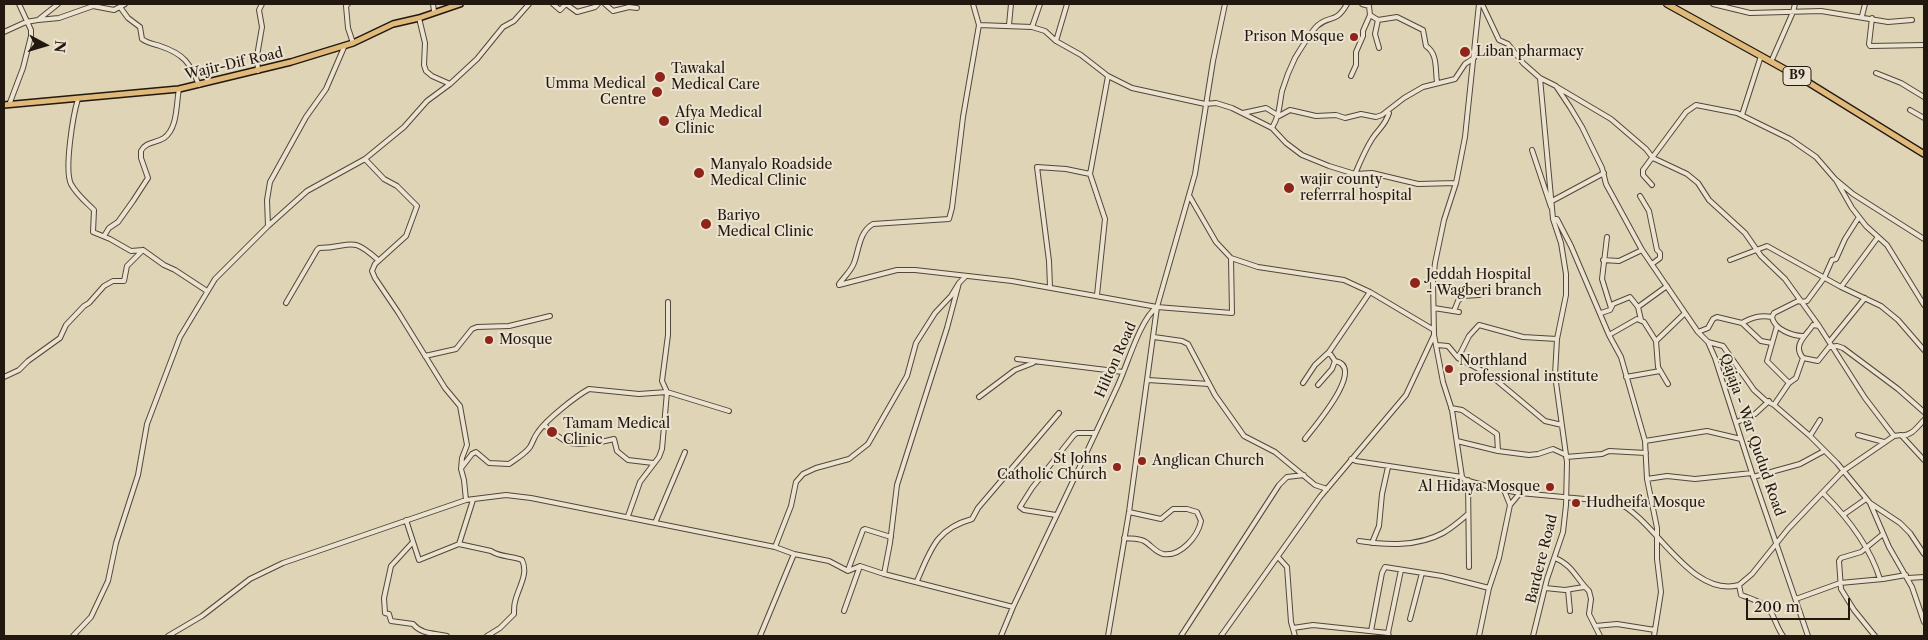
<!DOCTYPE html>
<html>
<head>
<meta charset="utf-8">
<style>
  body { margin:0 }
  #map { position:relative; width:1928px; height:640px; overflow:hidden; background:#e0d4b6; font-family:"Libre Caslon Text",serif }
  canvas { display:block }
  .frame { position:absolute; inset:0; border:5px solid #23180f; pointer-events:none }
  .north { position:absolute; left:20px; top:20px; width:50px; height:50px; -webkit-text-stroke:4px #ebe3d0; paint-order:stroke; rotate:96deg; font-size:14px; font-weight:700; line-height:20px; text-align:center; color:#23180f }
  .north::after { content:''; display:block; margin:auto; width:18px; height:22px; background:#23180f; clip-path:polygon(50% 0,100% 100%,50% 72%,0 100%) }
  .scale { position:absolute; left:1746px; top:598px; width:104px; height:22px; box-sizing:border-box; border:2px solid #23180f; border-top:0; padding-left:6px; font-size:15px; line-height:18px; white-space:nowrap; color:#23180f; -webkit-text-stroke:4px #ebe3d0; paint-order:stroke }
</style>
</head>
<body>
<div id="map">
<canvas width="1928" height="640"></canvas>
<div class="frame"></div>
<div class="north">N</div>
<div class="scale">200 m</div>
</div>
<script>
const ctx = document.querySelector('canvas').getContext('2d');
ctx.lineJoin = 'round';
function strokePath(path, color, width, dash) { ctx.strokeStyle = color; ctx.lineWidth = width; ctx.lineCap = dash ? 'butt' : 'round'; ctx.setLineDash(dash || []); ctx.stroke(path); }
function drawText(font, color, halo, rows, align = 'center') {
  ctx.font = font + ' "Libre Caslon Text",serif'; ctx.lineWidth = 4; ctx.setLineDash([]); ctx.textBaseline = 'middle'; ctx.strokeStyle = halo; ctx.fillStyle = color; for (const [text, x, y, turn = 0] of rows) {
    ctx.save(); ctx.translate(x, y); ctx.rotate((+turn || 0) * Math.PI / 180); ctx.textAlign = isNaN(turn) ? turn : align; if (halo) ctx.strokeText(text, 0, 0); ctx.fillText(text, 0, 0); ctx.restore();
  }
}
const minor = new Path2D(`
  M348,4L346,6L348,28L353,43
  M433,4L434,11
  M553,4L560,10L566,4L577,12L595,7L598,4
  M605,4L613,11L629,7L637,8
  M973,4L979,25L1032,27L1045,31L1056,41
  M1067,4L1056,41L1081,55L1108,76L1132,88L1205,104L1216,103L1232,108L1272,128L1286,143L1302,155L1329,166L1355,174L1372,173L1418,184L1456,183
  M1362,4L1369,6L1370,15L1378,20L1397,17L1423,30L1426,46C1438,54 1435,69 1437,82
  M1482,4L1499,40L1508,44L1523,63L1540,78L1553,219L1561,243L1566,274V295L1557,339L1555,375L1567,462L1566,505L1563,532L1547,579L1533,636
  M1713,4L1750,13L1821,11L1888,22L1912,20
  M120,7L128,18L140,27L142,39C147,43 154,44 160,46C184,54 190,63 199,85
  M1862,16L1865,4
  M419,18L425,43L424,65L426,71L432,76L450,84
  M1872,18L1869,44L1870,46L1924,45
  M38,20L59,18L93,6L114,10L125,4
  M1378,20L1375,34L1379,48
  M1009,25L1011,4
  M1032,27L1040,4
  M4,32L26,22L38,20L58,4
  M1771,62L1793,12L1795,4
  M258,71L257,56L262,27L259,10L262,4
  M1876,73L1901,83L1924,97
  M1351,76L1356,65V52L1363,36V31L1370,15
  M1540,78L1556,86L1570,107L1582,127L1602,168L1606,184L1642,250L1698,332L1708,342L1715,358L1752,473L1808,636
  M1557,87L1611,119L1646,149L1653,158L1687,174L1698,183L1709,200L1745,233L1761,256L1785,279L1819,326L1865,398L1894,436L1901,435L1924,460
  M78,99C73,115 64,170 71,184C77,195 85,201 94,210L93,232L110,239L131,251L143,250L164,265L175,270L207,291
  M9,105L23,68L31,36V30L19,4
  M1910,110L1924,118
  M1243,113L1266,108L1279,116L1290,110L1316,116L1336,115L1345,118L1361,114L1376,117L1382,115L1404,98L1423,87L1455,79L1465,64L1474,58
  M1742,115L1761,56
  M1272,128C1280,114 1279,106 1282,91C1285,81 1290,68 1295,58C1300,50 1310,33 1317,26C1330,14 1335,25 1347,4
  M1532,150L1551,207
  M365,159L384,179L397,186L417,206L406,236L375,264L372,271L375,278L398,312L445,388L460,406L467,445L462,458L461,469L464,480L466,500
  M1355,174C1360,162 1365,150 1372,139C1379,128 1385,126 1389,113
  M1836,180L1852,208L1866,226L1887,245L1924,305
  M1652,185L1643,175V170L1686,112L1696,105L1737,113L1790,139L1816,157L1835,179L1853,194L1924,239
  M1640,196L1649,211L1657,250L1660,253V258L1652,264
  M1190,197L1216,242L1231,258L1258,267L1344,280L1370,292L1434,330
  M1552,201L1604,173
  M1553,219H1557L1571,246L1609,335L1621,357L1645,441L1647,479L1657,528V559L1661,592L1654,636
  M268,226L307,191L365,159L404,127L427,101L450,84L477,59L503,27L514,21L529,4
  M104,236L109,228L118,222L133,201L148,178L141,158V151C145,142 156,143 164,138C178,128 176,104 179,89
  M1603,260L1619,261L1642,250
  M1730,260L1767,246L1841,287L1881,306L1898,320L1924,350
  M839,284C844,277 851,271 854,263C859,250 859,232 873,224L949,219L952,208L963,117L979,25
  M839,285L897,270H915L1012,281L1157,307L1232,313L1231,258
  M1050,287L1049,261L1037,167L1066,169L1090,174
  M1841,287L1878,237
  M1097,295L1105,219L1090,174L1108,76
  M286,303L317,250L319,248C352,248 349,234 378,260
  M1638,307L1667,286
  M1434,308L1459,312
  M1611,308L1613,304L1630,297L1638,307L1641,320
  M1454,311L1458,301L1463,296L1479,295
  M1601,313L1610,310L1611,308L1602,279L1607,237
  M1772,317L1774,313L1798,301L1802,302L1807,301L1824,278L1832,260L1836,259L1845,239L1859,217
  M1742,323L1761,341L1772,343
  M1777,326L1767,361L1789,383
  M1698,332L1708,328L1713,319L1717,317L1742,323C1753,317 1760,315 1772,317C1774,329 1792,336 1803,336
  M1434,335L1443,382L1452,410L1462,477
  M1609,335L1637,319L1644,322L1656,341L1658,367L1668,384
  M1154,337L1182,341L1188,344L1215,395L1244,436L1275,452L1315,485L1327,489
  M1656,341L1685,313
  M1830,341L1865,298
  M1708,342L1723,346L1754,390L1765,400L1774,405L1810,436L1837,463L1870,503L1900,523L1910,533L1924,554
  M1437,345L1448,346L1458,358L1490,375L1545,421L1562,425
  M425,356L456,349L472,329L477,327L509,326L550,316
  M1458,358L1469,336L1479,325L1523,337L1557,339
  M1803,358L1818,361L1829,347L1837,346L1843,348L1898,389L1924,412
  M1017,359L1123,372
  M4,377L19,370L28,361L60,338L66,325L84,306L89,303L104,286L113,281H124L127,266L143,250
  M1626,377L1660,371
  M1148,380L1209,384
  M1303,383L1315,365L1329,352L1370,292
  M1318,385L1332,369L1335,361
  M979,397L1015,370L1033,363
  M1774,405L1789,383L1796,378L1803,358C1792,345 1806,336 1813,325L1819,326
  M1451,408L1462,410L1497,434L1498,451
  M1737,422L1755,414L1769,401
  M544,425C551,431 559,438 567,442C577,446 603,442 614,439L617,451L628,460L653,463
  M1858,435L1884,442
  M1901,435C1911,437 1918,426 1924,420
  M1810,436L1820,420
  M1305,439C1313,428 1367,367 1335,361L1329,352
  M1457,441L1498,451L1529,455L1538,454L1553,449L1566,455
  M1645,441L1707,431L1741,439
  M1566,457L1602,454L1609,451L1646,453
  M1351,459L1356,461L1462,477L1465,480L1494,488L1520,493L1617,502C1657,521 1690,598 1739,585
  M462,467L472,454L476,452L489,463L509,464C516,459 525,454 530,447C533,442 534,437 538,432C546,420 576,396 589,389L639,394L667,392L729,411
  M1753,477L1800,464L1824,451
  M1647,479L1667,476L1695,479L1752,473
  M1468,480L1469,567
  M1504,490L1510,505
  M1823,493C1847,517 1870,547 1880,579
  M1870,503L1889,547L1912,587L1924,622
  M1056,515L1024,510L1020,507L1032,488L1074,435L1077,433H1095
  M1843,515L1866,499
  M628,516L640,482L659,457L662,449L667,392L662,381L668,335V302
  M406,520L419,560L459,544L491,551C499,557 513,556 522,560C529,574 518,588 515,602C514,605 514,610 514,614L500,628L487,636
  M655,523L685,452
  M1124,538C1130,539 1138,538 1144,541C1150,544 1155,552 1163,554C1181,557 1198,536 1201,521L1197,512L1187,509H1173L1161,519L1129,512
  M1359,541C1386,545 1417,547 1443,533C1452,528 1460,521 1468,514
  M413,542L391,566L384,598L385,613L389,614L391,621L413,624C422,635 435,633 447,636
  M1372,543L1379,526L1382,494L1388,467
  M459,544L473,500
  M775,547L791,506L796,482L803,474L816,468L849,459L868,444L907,376L916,343L935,313L951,296L959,283
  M1278,557L1287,567L1291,622L1295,636
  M1555,558C1573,565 1577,580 1589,591L1591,599L1589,614L1600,636
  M848,570L863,530L865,529L891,537
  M884,574L890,543L897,485L947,328L959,283L965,277
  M1908,578L1924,577
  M917,581C931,549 936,529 972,519L978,508L1059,413
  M1545,588L1565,590L1584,587
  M1568,590L1570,611
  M1796,599L1840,583L1883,579L1906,575
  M844,611L860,566
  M1410,619L1422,573
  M1595,626L1617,624L1655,630
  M1293,628L1313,625L1388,633
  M1371,631L1382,573L1385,567L1442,576L1489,588
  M73,636L91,617L108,581L116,543L138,475L147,424L180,337L215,279L268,226L267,200L270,182L306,117L326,89L345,45
  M168,636L202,616L250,579L283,563L466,500L506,495L531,498L775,547L794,554L829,561L848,571L860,566L884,574L1013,607
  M760,636L794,554
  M1001,636L1013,607C1048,533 1084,459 1118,385C1127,366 1140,319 1157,307
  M1108,636L1129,512L1157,307L1195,174L1213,61L1225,4
  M1181,636L1279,485L1287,477L1304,475
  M1221,636L1320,497L1406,395L1434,335L1433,281L1435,263L1444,220L1456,183L1465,137L1479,4
  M1389,636L1388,633L1401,570
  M1479,636L1489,588L1499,558L1510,505L1520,493
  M1783,636C1778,629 1776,622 1772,614C1766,603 1752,599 1741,595L1739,585L1752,574L1788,529L1843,471L1894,436
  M1875,636L1854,610L1841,589L1839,561L1841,558L1861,552L1883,534`);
const major = new Path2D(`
  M4,105L179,89L291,62L353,43L393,24L419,18L460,4`);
const highway = new Path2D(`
  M1667,4L1806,81L1924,154`);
const markers = [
  [1354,37,5,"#8f2418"],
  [1465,52,6,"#8f2418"],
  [660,77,6,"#8f2418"],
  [657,92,6,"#8f2418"],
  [664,121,6,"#8f2418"],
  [699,173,6,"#8f2418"],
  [1289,188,6,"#8f2418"],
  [706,224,6,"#8f2418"],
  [1415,283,6,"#8f2418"],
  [489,340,5,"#8f2418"],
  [1449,369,5,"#8f2418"],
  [552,432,6,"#8f2418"],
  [1142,461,5,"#8f2418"],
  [1117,467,5,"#8f2418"],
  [1550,487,5,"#8f2418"],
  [1576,503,5,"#8f2418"]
];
const shields = [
  [1797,76,28]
];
const shieldNames = [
  ["B9",1797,76]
];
const poiNames = [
  ["Prison Mosque",1344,37,"right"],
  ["Liban pharmacy",1476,52],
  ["Tawakal",671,69],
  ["Medical Care",671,85],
  ["Umma Medical",646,84,"right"],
  ["Centre",646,100,"right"],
  ["Afya Medical",675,113],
  ["Clinic",675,129],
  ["Manyalo Roadside",710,165],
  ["Medical Clinic",710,181],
  ["wajir county",1300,180],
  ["referrral hospital",1300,196],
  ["Bariyo",717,216],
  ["Medical Clinic",717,232],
  ["Jeddah Hospital",1426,275],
  ["- Wagberi branch",1426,291],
  ["Mosque",499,340],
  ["Northland",1459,361],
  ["professional institute",1459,377],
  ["Tamam Medical",563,424],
  ["Clinic",563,440],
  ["St Johns",1107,459,"right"],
  ["Catholic Church",1107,475,"right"],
  ["Anglican Church",1152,461],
  ["Al Hidaya Mosque",1540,487,"right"],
  ["Hudheifa Mosque",1586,503]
];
const streetNames = [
  ["Wajir-Dif Road",234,64,-13],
  ["Hilton Road",1116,360,-66],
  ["Qajaja - War Qudud Road",1752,435,71],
  ["Bardere Road",1542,559,-76]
];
strokePath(minor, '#524739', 6);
strokePath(major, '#23180f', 8);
strokePath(highway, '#23180f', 8);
strokePath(minor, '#ebe3d0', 4);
strokePath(major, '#e0ba7b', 5);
strokePath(highway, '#e0ba7b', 5.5);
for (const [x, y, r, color] of markers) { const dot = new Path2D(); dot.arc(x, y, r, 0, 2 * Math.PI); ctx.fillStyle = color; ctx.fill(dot); strokePath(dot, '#ebe3d0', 2); }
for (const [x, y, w] of shields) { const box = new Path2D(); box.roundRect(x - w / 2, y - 9.5, w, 19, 4); ctx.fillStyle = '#ebe3d0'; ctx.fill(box); strokePath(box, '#23180f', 1); }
drawText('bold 12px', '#23180f', null, shieldNames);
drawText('14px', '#23180f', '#ebe3d0', poiNames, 'left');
drawText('14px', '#23180f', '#ebe3d0', streetNames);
</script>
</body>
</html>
